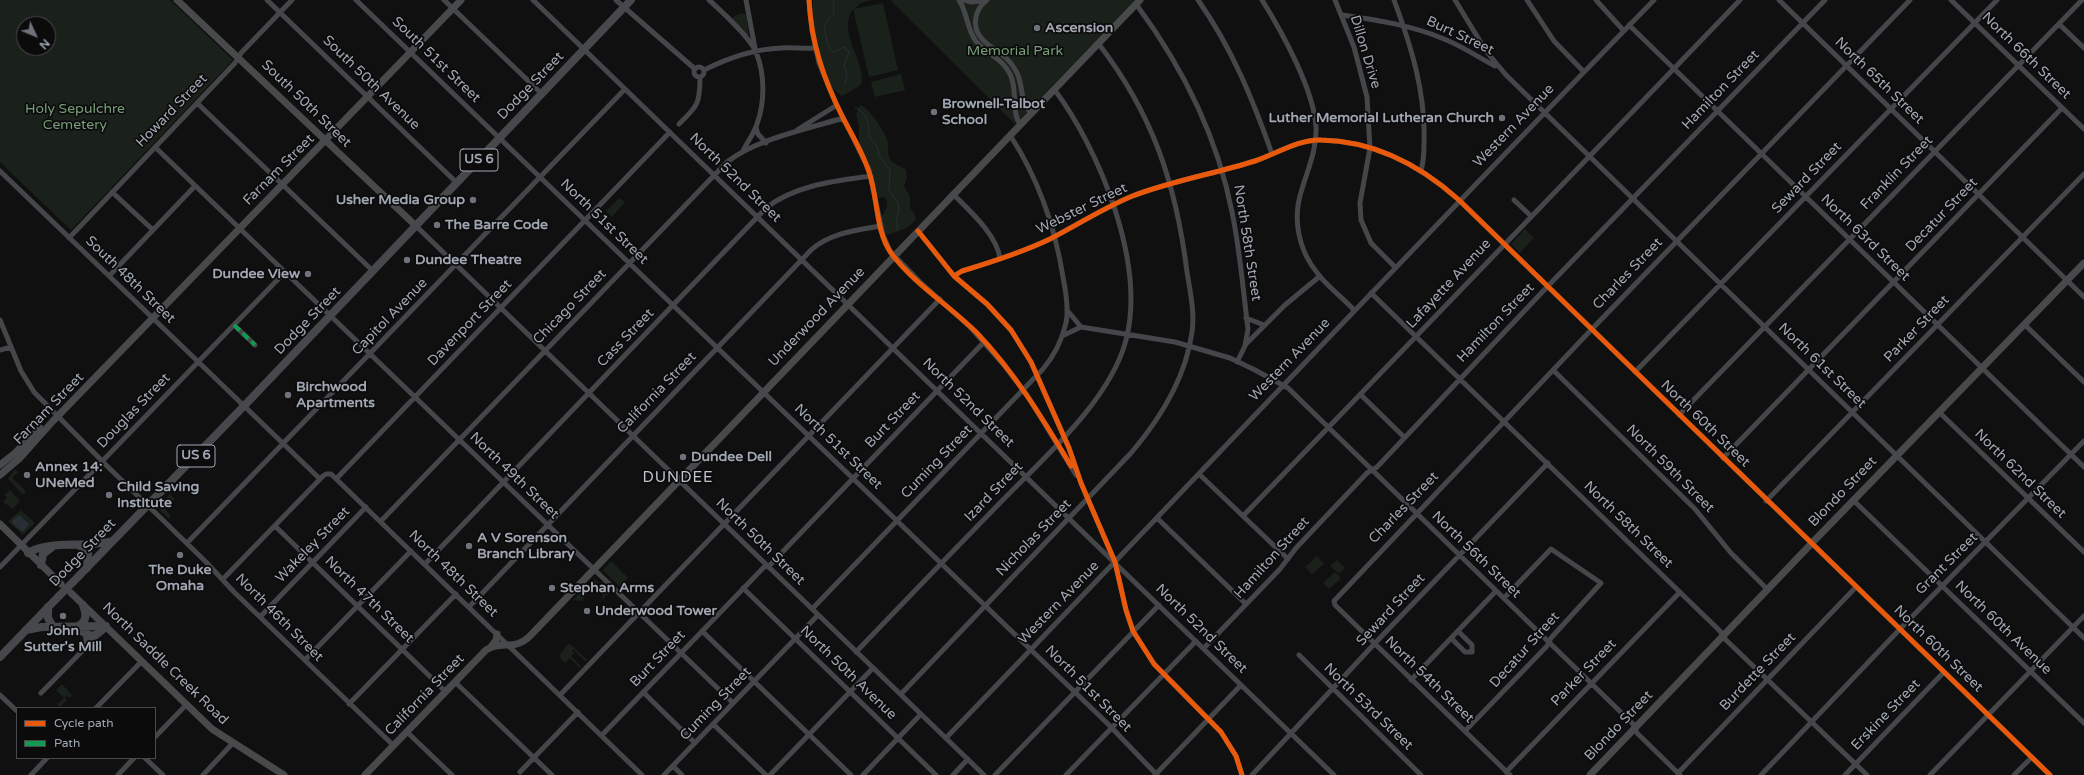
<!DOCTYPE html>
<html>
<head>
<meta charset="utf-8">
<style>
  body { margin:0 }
  #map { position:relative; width:2084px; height:775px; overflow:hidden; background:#101011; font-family:"Varela Round",sans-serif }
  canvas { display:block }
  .legend { position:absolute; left:16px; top:707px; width:140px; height:52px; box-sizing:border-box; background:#0b0b0c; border:1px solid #47494e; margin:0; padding:5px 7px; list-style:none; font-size:12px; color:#a1a7b2 }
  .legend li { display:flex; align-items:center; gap:8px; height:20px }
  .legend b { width:20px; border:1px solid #47494e }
  .north { position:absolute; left:16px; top:16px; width:40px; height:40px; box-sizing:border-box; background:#0b0b0c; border:1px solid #47494e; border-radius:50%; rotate:134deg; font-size:11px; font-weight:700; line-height:16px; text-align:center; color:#a1a7b2 }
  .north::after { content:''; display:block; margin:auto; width:14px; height:18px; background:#6e727a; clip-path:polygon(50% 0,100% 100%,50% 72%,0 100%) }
</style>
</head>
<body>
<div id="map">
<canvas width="2084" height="775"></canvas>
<ul class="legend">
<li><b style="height:5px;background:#e8590c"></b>Cycle path</li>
<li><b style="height:5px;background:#139951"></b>Path</li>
</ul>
<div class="north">N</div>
</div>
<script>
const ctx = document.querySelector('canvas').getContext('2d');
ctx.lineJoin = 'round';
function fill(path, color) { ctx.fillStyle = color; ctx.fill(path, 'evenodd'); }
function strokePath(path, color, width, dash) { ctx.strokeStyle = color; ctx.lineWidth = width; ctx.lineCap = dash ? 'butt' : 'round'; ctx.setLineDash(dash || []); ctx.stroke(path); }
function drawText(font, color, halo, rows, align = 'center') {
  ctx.font = font + ' "Varela Round",sans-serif'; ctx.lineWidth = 3.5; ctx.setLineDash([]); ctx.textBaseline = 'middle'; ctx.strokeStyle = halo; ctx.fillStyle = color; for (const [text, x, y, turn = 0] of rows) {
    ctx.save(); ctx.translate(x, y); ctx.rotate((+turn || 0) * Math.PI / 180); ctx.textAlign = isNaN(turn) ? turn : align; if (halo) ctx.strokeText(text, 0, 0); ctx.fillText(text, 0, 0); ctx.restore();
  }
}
const green = new Path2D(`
  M0,0H170L233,60L71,230L0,162ZM24,24H48V48H24Z
  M813,0H872L861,3L854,9L883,3L898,70L869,77L853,9C837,32 864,58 862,83L858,87L842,96C817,80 812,27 813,0Z
  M890,0H1135L1044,94L1042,99L1039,100L1015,124Z
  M742,13L746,15L749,35L747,36L733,19L734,16Z
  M901,74L905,90L875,97L871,82Z
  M860,105C869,107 885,132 888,142C889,147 887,152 889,157C892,165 901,165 906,170L907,178L904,186L910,196V208L915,215L916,219C909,229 898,231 887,235L885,233L881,217C886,210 890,205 885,197L879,198L877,195L869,163L859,144V126L856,114Z
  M619,198L625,202L612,217L606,211Z
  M1525,229L1534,238L1520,253L1511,244Z
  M15,469L18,472L12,478L26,491L23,495L8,479Z
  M10,490L20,501L13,509L3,502L7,497L4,495Z
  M170,494L175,499L165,509L171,516L169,519L157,507Z
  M21,510L35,523L23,535L8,521Z
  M1317,556L1324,564L1312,574L1305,567Z
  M1337,560L1345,568L1339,574L1330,566Z
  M611,561L628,578L619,586L603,570Z
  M1335,572L1341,578L1329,589L1323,583Z
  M594,579L609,593L601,601L603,595L591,589L590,583Z
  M589,584V591L582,601L573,600Z
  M569,643L587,660L585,661L573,649L572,651L574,653L571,656L581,666L579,668L570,658L565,663L561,659L560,654Z
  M62,684L72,695L70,698L67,695L65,698L67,700L60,707L57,704L64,698L56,690Z`);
const water = new Path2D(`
  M19,515L29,524L24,531H21L12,523L13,520Z`);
const stream = new Path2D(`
  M833,0L834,13L826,21L824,29L830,50L835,52L844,47L849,52L844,65L847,74L845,84
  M855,107C867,115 870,122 869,137L877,147L880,157L890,170L889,191L898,202L899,211L896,221L898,231`);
const minor = new Path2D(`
  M267,0L457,183
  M356,0L1108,724L1157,775
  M444,0L542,94
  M533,0L1334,775
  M616,0L695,69
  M709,0C722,12 749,36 756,52C765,74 765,102 757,124C754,134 747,142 743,151
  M746,0L755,48
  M809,0L812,31L819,63L835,101L869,170L883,235L890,251L920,282L970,327L1004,365L1027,395L1076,475
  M959,0C967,12 967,28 975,40C985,54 1002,57 1010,74C1018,89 1011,112 1020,124
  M964,0L972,2L985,0
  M987,0C974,10 971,28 983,40C994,51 1008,55 1016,71C1024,85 1019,101 1031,113
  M1198,0C1232,48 1253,100 1272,154
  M1262,0C1282,32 1314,90 1316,127C1317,149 1308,169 1302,189C1292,218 1298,250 1318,274C1328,287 1343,298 1354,310
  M1335,0L1354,47L1367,97L1370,148L1360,203L1361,220L1371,243L1395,267
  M1394,0C1411,46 1426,93 1424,143C1424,152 1424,161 1421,170
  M1455,0L1486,51L1506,75L2084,638
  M1527,0L1554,41L1584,72
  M1596,0L1624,31
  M1779,0L2084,297
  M1951,0L2084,129
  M1136,4C1182,66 1217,135 1232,212C1240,250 1243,290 1248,329L1245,346L1237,362
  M1342,15C1377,20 1411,25 1444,39C1462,46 1478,57 1495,66
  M2059,24L2084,48
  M1629,25L2084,467
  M694 72a5 5 0 1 1 10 0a5 5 0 1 1-10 0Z
  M704,70C728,58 755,49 781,48C792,47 804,49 815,48
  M197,103L373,271
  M679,124C698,106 700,103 700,77
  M756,128L758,134L766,143
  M797,130L837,105
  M155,147L733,703
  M0,171L320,479
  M112,192L153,230
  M953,194C969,210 998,236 1000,259
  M1514,200L1531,216
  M416,226L984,775
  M918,231L954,276L987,304L1011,330L1031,362L1069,448L1081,483L1115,562L1126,610L1133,631L1154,664L1221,732L1236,756L1242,775
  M69,238L235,63L241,53L292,0
  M109,276L195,186
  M954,276L962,271C992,262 1021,253 1050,239C1077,225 1102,209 1130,197C1170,181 1214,174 1255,161C1276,154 1299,139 1321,140C1375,141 1420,165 1459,200L2050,775
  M1371,293C1487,406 1604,518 1720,631L1726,640L1867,775
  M1067,310L1081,327
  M1246,318L1264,325
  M0,320L21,371L34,392L106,465L205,561L234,592L394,746
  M2024,324L2084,382
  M234,325L255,345
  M1062,336L1081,327L1175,342L1230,358L1255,370L1288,388L1633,724L1637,733L1680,775
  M1245,345L1285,305L1320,276
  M0,350L11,347
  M1553,370L1695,509L1731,553L1767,589
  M1635,372L1997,0
  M1361,395L1404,437
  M1939,412L2084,552
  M1679,415L2082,0
  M1723,458L2062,108
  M1199,474L1288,559
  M336,479L670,132
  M1853,500L2084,723
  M1766,501L2084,174
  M1243,516L1740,0
  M1157,518L1246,604
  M381,521L727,162C756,139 808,129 843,118
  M275,526L446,692
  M187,543L625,89
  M425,564L766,208C795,185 835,181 871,176
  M0,567L285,272
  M768,567L984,342
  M223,579L323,476L326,474H331L642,775
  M743,588L936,775
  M469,607L811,250C830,233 857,230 880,226
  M812,609L1043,369C1054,356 1062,340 1066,323C1069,309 1066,292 1063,277C1055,227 1038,178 1010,135
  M260,617L366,507
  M702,631L851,775
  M1451,638L1465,652H1472V645L1458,631
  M1204,648L1280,569L1296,548L1367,473L1377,467L1547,287L1825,0
  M856,652C903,603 950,554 997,506C1040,461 1110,402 1126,340C1146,264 1100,150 1054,89
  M1299,655L1421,775
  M305,660L411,551
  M1411,680L1496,591
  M455,682L552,775
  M643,692L695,743
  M41,693L98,635
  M901,694L1131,453C1160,419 1186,377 1192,332C1195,313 1190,291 1187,272C1176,184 1153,114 1098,43
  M0,695L17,711
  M560,695L940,299
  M349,704L456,594
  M96,708L142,661
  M713,724L766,775
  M1465,731L1547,646L1551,638L1601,583L1551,549L1504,598
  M407,732L452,775
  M602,735L766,565
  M155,737L186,705
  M946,738C1182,493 1416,244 1654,0
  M145,758L163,775
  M673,766L682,775
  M520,772L578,712
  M1506,772L1680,592
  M1678,773L1856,587
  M31,775L47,758
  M118,775L134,758
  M203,775L232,744
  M664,775L818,615
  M770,775L873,668
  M863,775L921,714
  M953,775L968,759
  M995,775L1159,605
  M1066,775L1196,641
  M1155,775L1241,685
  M1252,775L1378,640L1548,463
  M1510,775L1335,605L1334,601L1591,330L1910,0
  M1761,775L1900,629L2084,441
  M1845,775L1944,672
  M1930,775L2084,616
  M2014,775L2032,757`);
const major = new Path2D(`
  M177,0L416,226
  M0,465L15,453L40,428
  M0,475L20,458L53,421L461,0
  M0,524L61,584
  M71,593L212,729L284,775
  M490,648L496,640L497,634
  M365,775L486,650C501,640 514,651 529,637L1140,0
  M1590,775L1811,544L2084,263`);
const highway = new Path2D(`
  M78,545L85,548L88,553L87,568
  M28,553C46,540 89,548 112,541
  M41,565L43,554L52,547
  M73,582L244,406L631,0
  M48,607V618L53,627
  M78,626C88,621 86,613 83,605
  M26,630L42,627L106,626C93,641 90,636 75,627
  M87,635L88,644
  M0,657L59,596`);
const highwayBridge = new Path2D(`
  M59,596L73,582`);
const quiet = new Path2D(`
  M234,325L255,345`);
const cycleway = new Path2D(`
  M809,0C811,43 824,80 843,118C852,135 863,153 869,172C878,197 875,230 891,253C914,284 950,306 977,333C1015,373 1043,419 1071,466
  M918,231L954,276L987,304L1011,330L1031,362L1069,448L1081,483L1115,562L1126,610L1133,631L1154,664L1221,732L1236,756L1242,775
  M954,276L962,271C992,262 1021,253 1050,239C1077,225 1102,209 1130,197C1170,181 1214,174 1255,161C1276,154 1299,139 1321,140C1375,141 1420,165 1459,200L2050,775`);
const markers = [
  [1037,28,4,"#6e727a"],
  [934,112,4,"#6e727a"],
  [1502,118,4,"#6e727a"],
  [473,200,4,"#6e727a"],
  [437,225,4,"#6e727a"],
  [407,260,4,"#6e727a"],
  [308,274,4,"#6e727a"],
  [288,395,4,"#6e727a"],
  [683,457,4,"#6e727a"],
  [27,475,4,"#6e727a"],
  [109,495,4,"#6e727a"],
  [469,546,4,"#6e727a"],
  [180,555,4,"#6e727a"],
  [552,588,4,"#6e727a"],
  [587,611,4,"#6e727a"],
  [63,616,4,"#6e727a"]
];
const shields = [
  [479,160,38],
  [196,456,38]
];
const shieldNames = [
  ["US 6",479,160],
  ["US 6",196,456]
];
const poiNames = [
  ["Ascension",1045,28],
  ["Brownell-Talbot",942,104],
  ["School",942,120],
  ["Luther Memorial Lutheran Church",1494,118,"right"],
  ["Usher Media Group",465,200,"right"],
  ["The Barre Code",445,225],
  ["Dundee Theatre",415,260],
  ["Dundee View",300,274,"right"],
  ["Birchwood",296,387],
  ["Apartments",296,403],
  ["Dundee Dell",691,457],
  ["Annex 14:",35,467],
  ["UNeMed",35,483],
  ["Child Saving",117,487],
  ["Institute",117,503],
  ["A V Sorenson",477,538],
  ["Branch Library",477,554],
  ["The Duke",180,570,"center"],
  ["Omaha",180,586,"center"],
  ["Stephan Arms",560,588],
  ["Underwood Tower",595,611],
  ["John",63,631,"center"],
  ["Sutter's Mill",63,647,"center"]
];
const streetNames = [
  ["Burt Street",1460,36,25],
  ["Dillon Drive",1365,52,73],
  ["North 66th Street",2026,56,44],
  ["South 51st Street",436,60,44],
  ["North 65th Street",1879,81,44],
  ["South 50th Avenue",371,83,44],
  ["Dodge Street",531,86,-46],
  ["Hamilton Street",1721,90,-46],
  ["South 50th Street",306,104,44],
  ["Howard Street",172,111,-46],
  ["Western Avenue",1514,126,-46],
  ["Farnam Street",279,170,-45],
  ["Franklin Street",1897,173,-46],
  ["North 52nd Street",735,178,44],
  ["Seward Street",1807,178,-46],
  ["Webster Street",1082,209,-26],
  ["Decatur Street",1942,215,-46],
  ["North 51st Street",604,222,44],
  ["North 63rd Street",1865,238,44],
  ["North 58th Street",1247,243,81],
  ["Charles Street",1628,274,-46],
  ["South 48th Street",130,280,44],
  ["Lafayette Avenue",1449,284,-47],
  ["Chicago Street",570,307,-46],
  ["Capitol Avenue",390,317,-46],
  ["Underwood Avenue",817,317,-46],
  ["Dodge Street",308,321,-46],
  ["Davenport Street",470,323,-46],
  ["Hamilton Street",1496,323,-46],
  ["Parker Street",1917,329,-46],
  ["Cass Street",626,338,-46],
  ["Western Avenue",1290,360,-46],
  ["North 61st Street",1822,366,44],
  ["California Street",657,393,-46],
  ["North 52nd Street",968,403,44],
  ["Farnam Street",49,409,-46],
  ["Douglas Street",134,411,-46],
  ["Burt Street",893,420,-46],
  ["North 60th Street",1705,424,44],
  ["North 51st Street",838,447,44],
  ["Cuming Street",937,462,-46],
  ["North 59th Street",1670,469,45],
  ["North 62nd Street",2020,474,44],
  ["North 49th Street",514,476,44],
  ["Izard Street",994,492,-46],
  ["Blondo Street",1843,492,-46],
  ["Charles Street",1404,508,-46],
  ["North 58th Street",1628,525,44],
  ["Nicholas Street",1034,538,-46],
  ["North 50th Street",760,542,44],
  ["Wakeley Street",313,545,-46],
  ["Dodge Street",83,553,-46],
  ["North 56th Street",1476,555,44],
  ["Hamilton Street",1272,558,-48],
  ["Grant Street",1947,564,-45],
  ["North 48th Street",453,574,44],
  ["North 47th Street",369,600,44],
  ["Western Avenue",1059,603,-46],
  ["Seward Street",1391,610,-47],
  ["North 46th Street",279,618,45],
  ["North 60th Avenue",2003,628,44],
  ["North 52nd Street",1201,629,44],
  ["North 60th Street",1938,649,44],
  ["Decatur Street",1525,650,-48],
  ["Burt Street",658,659,-46],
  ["North Saddle Creek Road",165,664,44],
  ["Burdette Street",1758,672,-46],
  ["North 50th Avenue",848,673,44],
  ["Parker Street",1584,673,-46],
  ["North 54th Street",1429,680,44],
  ["North 51st Street",1088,689,45],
  ["California Street",425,695,-46],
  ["Cuming Street",716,704,-46],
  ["North 53rd Street",1368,707,44],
  ["Erskine Street",1886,715,-46],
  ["Blondo Street",1619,726,-46]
];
const parkNames = [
  ["Memorial Park",1015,51],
  ["Holy Sepulchre",75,109],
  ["Cemetery",75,125]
];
const neighbourhoodNames = [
  ["DUNDEE",678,478]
];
fill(green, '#1a211b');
fill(water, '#272e34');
strokePath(stream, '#272e34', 1);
strokePath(minor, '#454649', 5);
strokePath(major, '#47494b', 7);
strokePath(highway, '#47484b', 8);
strokePath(highwayBridge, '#47484b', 8);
strokePath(quiet, '#139951', 4, [8, 4]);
strokePath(cycleway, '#e8590c', 5);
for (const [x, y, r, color] of markers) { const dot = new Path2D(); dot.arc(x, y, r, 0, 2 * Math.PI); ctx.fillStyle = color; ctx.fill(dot); strokePath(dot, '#0b0b0c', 1.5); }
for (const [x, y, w] of shields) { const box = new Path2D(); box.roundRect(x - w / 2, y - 11, w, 22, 3); ctx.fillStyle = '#0b0b0c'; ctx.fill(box); strokePath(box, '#a1a7b2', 1); }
drawText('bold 13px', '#a1a7b2', null, shieldNames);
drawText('bold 14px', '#a1a7b2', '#0b0b0c', poiNames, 'left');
drawText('14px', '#a1a7b2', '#0b0b0c', streetNames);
drawText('14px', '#789e79', '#0b0b0c', parkNames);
ctx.letterSpacing = '1px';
drawText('15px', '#c2c6ce', '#0b0b0c', neighbourhoodNames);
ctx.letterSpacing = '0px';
</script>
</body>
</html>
